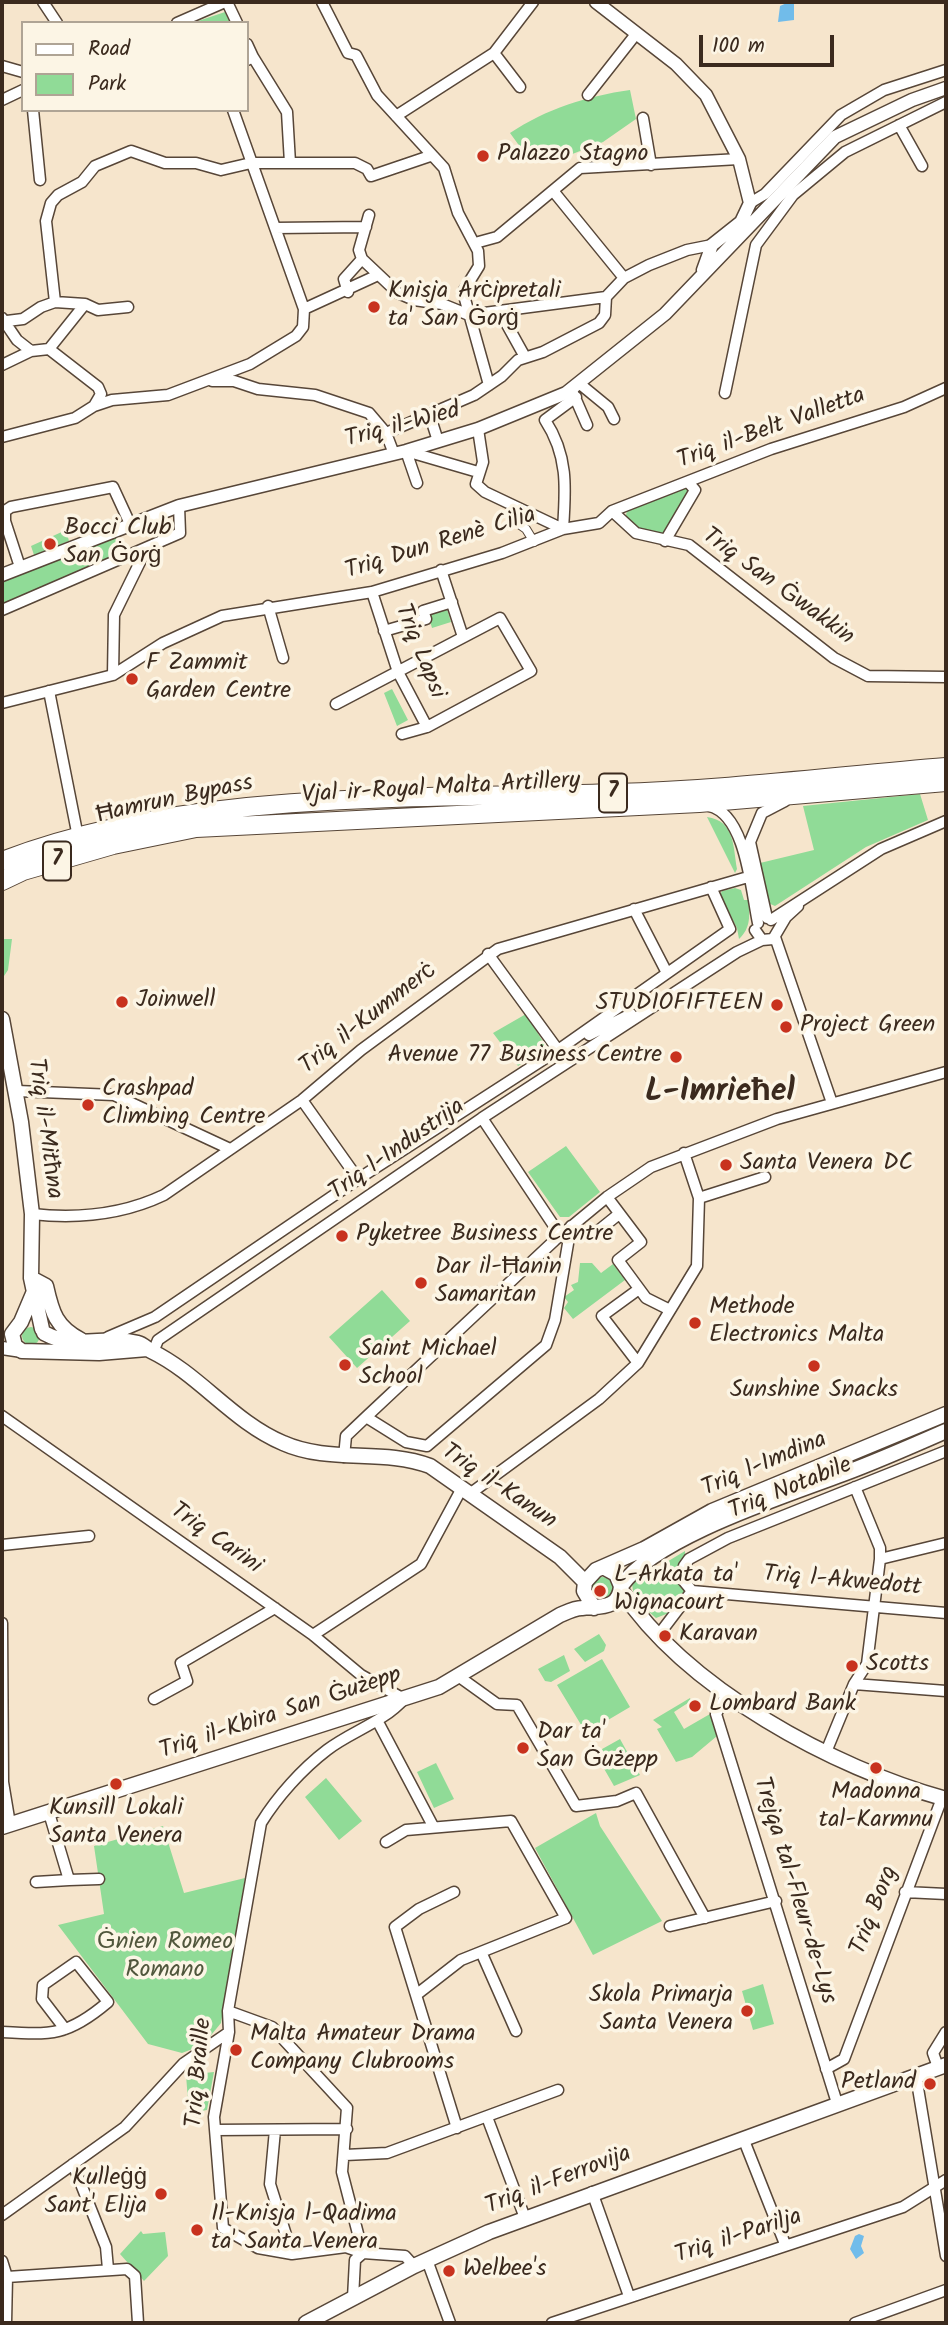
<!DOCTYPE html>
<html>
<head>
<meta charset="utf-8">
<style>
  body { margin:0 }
  #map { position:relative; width:948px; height:2325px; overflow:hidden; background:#f6e5cc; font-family:Kalam,sans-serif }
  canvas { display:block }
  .frame { position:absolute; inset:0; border:4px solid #3b2a1e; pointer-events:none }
  .legend { position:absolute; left:21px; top:21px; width:228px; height:91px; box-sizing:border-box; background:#fcf5e5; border:2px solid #afa495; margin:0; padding:9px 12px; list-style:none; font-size:21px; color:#3b2a1e }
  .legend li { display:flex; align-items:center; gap:14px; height:35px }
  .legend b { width:35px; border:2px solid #afa495 }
  .scale { position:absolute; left:699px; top:35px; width:135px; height:32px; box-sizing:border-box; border:4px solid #3b2a1e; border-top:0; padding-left:9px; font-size:21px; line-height:24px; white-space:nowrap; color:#3b2a1e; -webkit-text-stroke:5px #fcf5e5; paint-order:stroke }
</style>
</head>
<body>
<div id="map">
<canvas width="948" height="2325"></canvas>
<div class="frame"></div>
<ul class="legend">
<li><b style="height:9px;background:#fff"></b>Road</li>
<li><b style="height:19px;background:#90db97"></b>Park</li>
</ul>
<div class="scale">100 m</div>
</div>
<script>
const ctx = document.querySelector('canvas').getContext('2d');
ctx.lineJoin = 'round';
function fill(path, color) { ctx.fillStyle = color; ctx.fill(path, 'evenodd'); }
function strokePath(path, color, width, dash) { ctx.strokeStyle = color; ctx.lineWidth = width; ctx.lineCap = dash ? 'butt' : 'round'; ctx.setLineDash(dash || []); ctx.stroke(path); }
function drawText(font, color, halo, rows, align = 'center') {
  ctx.font = font + ' Kalam,sans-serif'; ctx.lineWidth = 7; ctx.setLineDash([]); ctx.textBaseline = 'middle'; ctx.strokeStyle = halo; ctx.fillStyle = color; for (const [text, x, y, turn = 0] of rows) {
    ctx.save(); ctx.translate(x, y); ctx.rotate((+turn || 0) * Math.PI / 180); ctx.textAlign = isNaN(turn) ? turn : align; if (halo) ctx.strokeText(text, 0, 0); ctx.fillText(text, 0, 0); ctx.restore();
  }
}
const green = new Path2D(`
  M225,12L230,23H192Z
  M630,90L636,119L603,142L552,162L540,145L526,155L510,133C546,109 587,96 630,90Z
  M684,487L691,491L664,535L636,528L625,519L627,511Z
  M66,530L69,541L34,555L31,546Z
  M117,536L125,555L2,605V582Z
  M446,606L451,622L432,628L427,611Z
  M392,689L408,720L397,726L384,693Z
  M920,794L928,820L866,847L775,906L768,903L760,863L814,850L803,806Z
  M707,817C735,821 733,846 737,869L735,873Z
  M735,888L741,890L744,900H748C750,915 751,928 739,939L737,928L720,895L722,891Z
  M2,939H12L8,970L4,976Z
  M526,1014L547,1048L518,1066L493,1033Z
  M566,1146L600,1192L569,1217H560L528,1172Z
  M580,1263H592L601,1273L613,1264L625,1280L573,1319L564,1308L568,1302L564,1297L574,1290L571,1285L578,1282Z
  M382,1290L410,1321L357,1368L329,1337Z
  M22 1336a9 9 0 1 1 18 0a9 9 0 1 1-18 0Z
  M685,1551V1593L669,1613L656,1618L634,1599L632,1583Z
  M590 1589a12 12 0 1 1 24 0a12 12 0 1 1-24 0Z
  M599,1634L606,1645L604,1651L585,1662L574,1649Z
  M564,1655L570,1671L551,1682L545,1681L538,1669Z
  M602,1659L630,1707L586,1733L557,1685Z
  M690,1698L691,1701L674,1712L684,1729L710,1714L717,1736L692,1757L676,1762L657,1729L662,1727L653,1720Z
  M620,1739L640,1775L614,1786L595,1753Z
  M436,1763L454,1799L434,1808L417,1772Z
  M326,1778L362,1821L339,1840L305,1797Z
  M596,1813L600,1826L662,1921L593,1955L535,1848Z
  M163,1826L184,1893L245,1878L221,2023L203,2045L182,2053L148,2044L58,1925L104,1914L94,1846Z
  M763,1984L774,2024L753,2030L742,1991Z
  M214,2072L207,2110L189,2113L186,2075Z
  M141,2231L143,2234L165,2232L168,2256L144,2281L120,2254Z`);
const water = new Path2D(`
  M789,2H794V20L778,22L780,6Z
  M859,2234L864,2236L861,2246L864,2253L856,2259L850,2249L855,2236Z`);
const pedestrian = new Path2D(`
  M517,508L513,520L526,529L534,542`);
const minor = new Path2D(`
  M43,2L57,23
  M227,2L237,23
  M322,2L348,53L356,55L377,95L444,168L458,213L478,251L479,266L463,292L489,385
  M177,23L225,2
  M247,44L253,57L247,60
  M494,53L520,87
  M253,57L287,112L290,163
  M2,66L23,72
  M588,95L636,34
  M2,100L23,90
  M33,110L40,180
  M396,116L494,53L533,2
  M643,118L651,165
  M899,125L922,166
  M554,192L624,278
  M750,203L765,194L841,115L884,90L946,70
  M369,215L359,250L362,259L398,293L414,300L442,304L469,315L606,297L624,278L649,265L687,250L712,245
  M275,228L366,227
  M475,243L497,237L580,168L739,159
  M348,292L344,279L362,259
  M55,302L46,221L51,203L58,195L82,182L95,166L131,151L165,163H196L221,170L251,163H355L367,169L371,176L430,156
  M304,309L378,275
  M500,312L525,357
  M2,318L17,340L31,351
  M7,321L23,319L41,307L55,302L85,304L98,310L128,307
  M49,349L85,304
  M2,365L31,351L49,349L98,387L101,394L94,406
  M212,381H234L258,389L315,395L369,413L386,433L394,454
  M580,384L608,407L614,419
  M573,393L587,425
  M725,393L756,245L793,195L845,152L946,102
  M430,416L438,441
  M478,429L483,462L476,484L485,492L563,529C566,487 568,455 545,420L576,397
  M386,433L474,395L502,376L518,360L543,352L599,323L605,315L606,297
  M2,437L75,418L94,406L112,400L168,395L250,364L296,336L303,327L304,309L233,110
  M406,451L478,472
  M406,451L417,483
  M612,511L636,533L689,545L834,658L868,676L946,677
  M665,541L695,490L688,482
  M20,567L5,521V511L11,507L113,487L131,526
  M441,570L463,637
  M372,592L398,672L427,727
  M268,606L283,658
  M2,610L180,533L179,506
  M384,631L426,619L423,611L452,602
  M113,675L114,615L140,562L137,554
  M49,691L78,837
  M2,703L113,675L163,643L222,616L372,592L502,553L563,529L599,523L612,511L771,449L904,407L946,388
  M336,704L500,618L531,671L427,727L402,734
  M709,806C746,814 751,890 758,923
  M634,909L667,973
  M767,918L750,842L762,813L785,801
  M771,920L881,849L946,821
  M755,930L762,940L773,939L786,917L798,906
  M775,937L832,1103
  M488,954L558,1050
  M589,1035L631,1014
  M17,1091L114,1095L230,1149
  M302,1100L358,1179
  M482,1118L560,1235
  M607,1197L641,1242L618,1260L646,1298L670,1310
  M699,1198L765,1177
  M32,1214C78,1219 122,1215 164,1195L302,1100L361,1050L498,949L748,877
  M593,1235L619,1214
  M108,1337L155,1317L358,1179L558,1050L730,929L711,887
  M153,1352L158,1340L482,1118L737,952L762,940
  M638,1363L602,1316L639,1289
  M2,1416L313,1635L361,1675L404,1699C382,1723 352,1731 327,1750C302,1769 277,1797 261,1823L228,2011L229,2032L214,2117L223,2228L258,2248L292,2254L346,2247L363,2253L405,2256L414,2266
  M366,1417L406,1442L427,1446L546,1345L555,1320L571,1226
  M344,1457L346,1436L366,1417L555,1240L607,1197L651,1167L777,1119L946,1072
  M471,1493L599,1399L638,1363L697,1266L699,1198L684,1153
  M2,1545L89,1536
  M880,1559L946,1543
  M692,1591L682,1579L684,1566L689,1559L728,1538L946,1451
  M692,1591L946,1613
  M2,1623L3,1782L10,1824
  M313,1635L421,1564L462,1488
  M657,1637L692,1591
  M458,1676L497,1704L517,1705L576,1806L617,1801L636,1793L705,1918
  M854,1684L946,1691
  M727,1694L716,1714L837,2103
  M154,1699L187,1681L181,1663L275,1608
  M378,1722L433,1826
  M826,1752L854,1684L867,1664L880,1559V1548L855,1487
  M386,1842L406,1830L511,1821L566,1918L461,1960L416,1995
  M69,1880L99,1879
  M36,1882L69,1880L49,1813
  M454,1892L419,1909L395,1927L457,2128
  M905,1892L946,1894
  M670,1926L776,1901
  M482,1954L516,2031
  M228,2011L272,2027L347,2108L342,2172L363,2253
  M2,2032C52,2035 68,2036 108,2002L76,1962L43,1985L42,1999L65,2029
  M938,2067L933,2053L946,2032
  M826,2069L844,2059L942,1798
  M916,2076L946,2256
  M487,2117L525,2218
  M215,2130L347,2129
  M275,2130L270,2184L292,2254
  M743,2138L785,2244
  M345,2155L387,2153L558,2090
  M73,2164L106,2247L108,2269
  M592,2192L629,2296
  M2,2215L125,2127L184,2063L229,2032
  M427,2260L450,2323
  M2,2261L7,2277L6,2323
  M7,2277L127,2269L135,2276L138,2323
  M353,2298L355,2260L363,2253
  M552,2323L903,2207L946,2180
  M855,2323L946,2290`);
const tertiary = new Path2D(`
  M596,2L676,64L706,95L739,159L750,203L741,222L712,245L703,270
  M2,575L179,506L406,451L478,429L566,393L665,314L835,137L912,100L946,88
  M2,1348L22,1351`);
const secondary = new Path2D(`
  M2,1019L21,1122L32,1214L31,1278L42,1329
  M31,1278L46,1286C52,1313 56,1327 81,1340
  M35,1289L21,1322L12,1334L15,1346L22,1351L99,1353L147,1349
  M44,1333C77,1351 105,1334 138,1343C143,1344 147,1349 151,1351C199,1374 233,1422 283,1443C330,1464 382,1448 430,1466L560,1557L585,1582
  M621,1586C655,1537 785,1496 843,1474C878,1461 912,1446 946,1431
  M621,1590C687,1689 833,1768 946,1799
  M594,1608L584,1591L585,1582L596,1570L644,1549L712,1511L946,1414
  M2,1827L439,1687L560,1615C567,1612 575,1608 582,1608C600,1606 619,1610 621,1586L616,1574L605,1568
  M306,2323L414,2266L489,2232L946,2065`);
const trunk = new Path2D(`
  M2,861C194,788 412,800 614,793C725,790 836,776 946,767
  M2,881L23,871L113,845L196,828L699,803L946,782`);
const markers = [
  [483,156,7,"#c8321e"],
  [374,307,7,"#c8321e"],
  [50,544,7,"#c8321e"],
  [132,679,7,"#c8321e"],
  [122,1002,7,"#c8321e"],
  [777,1005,7,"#c8321e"],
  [786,1027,7,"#c8321e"],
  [676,1057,7,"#c8321e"],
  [88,1105,7,"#c8321e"],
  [726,1165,7,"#c8321e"],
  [342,1236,7,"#c8321e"],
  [421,1283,7,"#c8321e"],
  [695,1323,7,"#c8321e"],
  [345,1365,7,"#c8321e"],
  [814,1366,7,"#c8321e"],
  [600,1591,7,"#c8321e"],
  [665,1636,7,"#c8321e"],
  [852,1666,7,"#c8321e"],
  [695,1706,7,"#c8321e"],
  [523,1748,7,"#c8321e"],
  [876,1768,7,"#c8321e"],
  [116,1784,7,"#c8321e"],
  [747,2011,7,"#c8321e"],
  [236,2050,7,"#c8321e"],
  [930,2084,7,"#c8321e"],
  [161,2194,7,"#c8321e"],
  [197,2230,7,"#c8321e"],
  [449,2271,7,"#c8321e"]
];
const shields = [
  [613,793,28],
  [57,861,28]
];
const shieldNames = [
  ["7",613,793],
  ["7",57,861]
];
const poiNames = [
  ["Palazzo Stagno",497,156],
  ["Knisja Arċipretali",388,293],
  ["ta' San Ġorġ",388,321],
  ["Bocci Club",64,530],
  ["San Ġorġ",64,558],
  ["F Zammit",146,665],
  ["Garden Centre",146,693],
  ["Joinwell",136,1002],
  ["STUDIOFIFTEEN",763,1005,"right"],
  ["Project Green",800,1027],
  ["Avenue 77 Business Centre",662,1057,"right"],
  ["Crashpad",102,1091],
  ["Climbing Centre",102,1119],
  ["Santa Venera DC",740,1165],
  ["Pyketree Business Centre",356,1236],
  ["Dar il-Ħanin",435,1269],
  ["Samaritan",435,1297],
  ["Methode",709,1309],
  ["Electronics Malta",709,1337],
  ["Saint Michael",359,1351],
  ["School",359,1379],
  ["Sunshine Snacks",814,1392,"center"],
  ["L-Arkata ta'",614,1577],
  ["Wignacourt",614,1605],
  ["Karavan",679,1636],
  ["Scotts",866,1666],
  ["Lombard Bank",709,1706],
  ["Dar ta'",537,1734],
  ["San Ġużepp",537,1762],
  ["Madonna",876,1794,"center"],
  ["tal-Karmnu",876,1822,"center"],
  ["Kunsill Lokali",116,1810,"center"],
  ["Santa Venera",116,1838,"center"],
  ["Skola Primarja",733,1997,"right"],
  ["Santa Venera",733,2025,"right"],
  ["Malta Amateur Drama",250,2036],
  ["Company Clubrooms",250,2064],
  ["Petland",916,2084,"right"],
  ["Kulleġġ",147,2180,"right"],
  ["Sant' Elija",147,2208,"right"],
  ["Il-Knisja l-Qadima",211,2216],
  ["ta' Santa Venera",211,2244],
  ["Welbee's",463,2271]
];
const streetNames = [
  ["Triq il-Wied",403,427,-15],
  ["Triq il-Belt Valletta",772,430,-20],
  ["Triq Dun Renè Cilia",441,545,-17],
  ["Triq San Ġwakkin",777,588,36],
  ["Triq Lapsi",418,652,68],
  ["Vjal ir-Royal Malta Artillery",441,790,-3],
  ["Ħamrun Bypass",175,801,-12],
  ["Triq il-Kummerċ",369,1020,-38],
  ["Triq il-Mitħna",43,1129,82],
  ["Triq l-Industrija",398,1151,-35],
  ["Triq l-Imdina",765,1466,-23],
  ["Triq il-Kanun",498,1488,34],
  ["Triq Notabile",791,1490,-22],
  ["Triq Carini",215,1540,35],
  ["Triq l-Akwedott",842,1583,5],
  ["Triq il-Kbira San Ġużepp",281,1715,-18],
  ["Trejqa tal-Fleur-de-Lys",793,1891,73],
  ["Triq Borg",876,1911,-69],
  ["Triq Braille",201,2073,-85],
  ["Triq il-Ferrovija",559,2182,-21],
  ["Triq il-Parilja",739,2238,-18]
];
const parkNames = [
  ["Ġnien Romeo",165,1944],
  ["Romano",165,1972]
];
const districtNames = [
  ["L-Imrieħel",720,1095]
];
fill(green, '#90db97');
fill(water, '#71bcea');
strokePath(pedestrian, '#574638', 10);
strokePath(minor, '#574638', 13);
strokePath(tertiary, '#574638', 15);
strokePath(secondary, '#574638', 17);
strokePath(trunk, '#574638', 20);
strokePath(pedestrian, '#fff', 8);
strokePath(minor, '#fff', 10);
strokePath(tertiary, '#fff', 12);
strokePath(secondary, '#fff', 14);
strokePath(trunk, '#fff', 18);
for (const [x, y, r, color] of markers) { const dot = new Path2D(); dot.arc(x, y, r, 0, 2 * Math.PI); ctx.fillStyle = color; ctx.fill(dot); strokePath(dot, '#fcf5e5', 2.5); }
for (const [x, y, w] of shields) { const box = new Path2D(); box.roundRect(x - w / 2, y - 19.5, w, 39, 5); ctx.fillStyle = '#fcf5e5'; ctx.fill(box); strokePath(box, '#3b2a1e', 2); }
drawText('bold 23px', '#3b2a1e', null, shieldNames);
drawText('24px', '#3b2a1e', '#fcf5e5', poiNames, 'left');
drawText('24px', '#3b2a1e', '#fcf5e5', streetNames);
drawText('24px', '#50563c', '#fcf5e5', parkNames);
drawText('bold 32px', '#3b2a1e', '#fcf5e5', districtNames);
</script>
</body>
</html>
